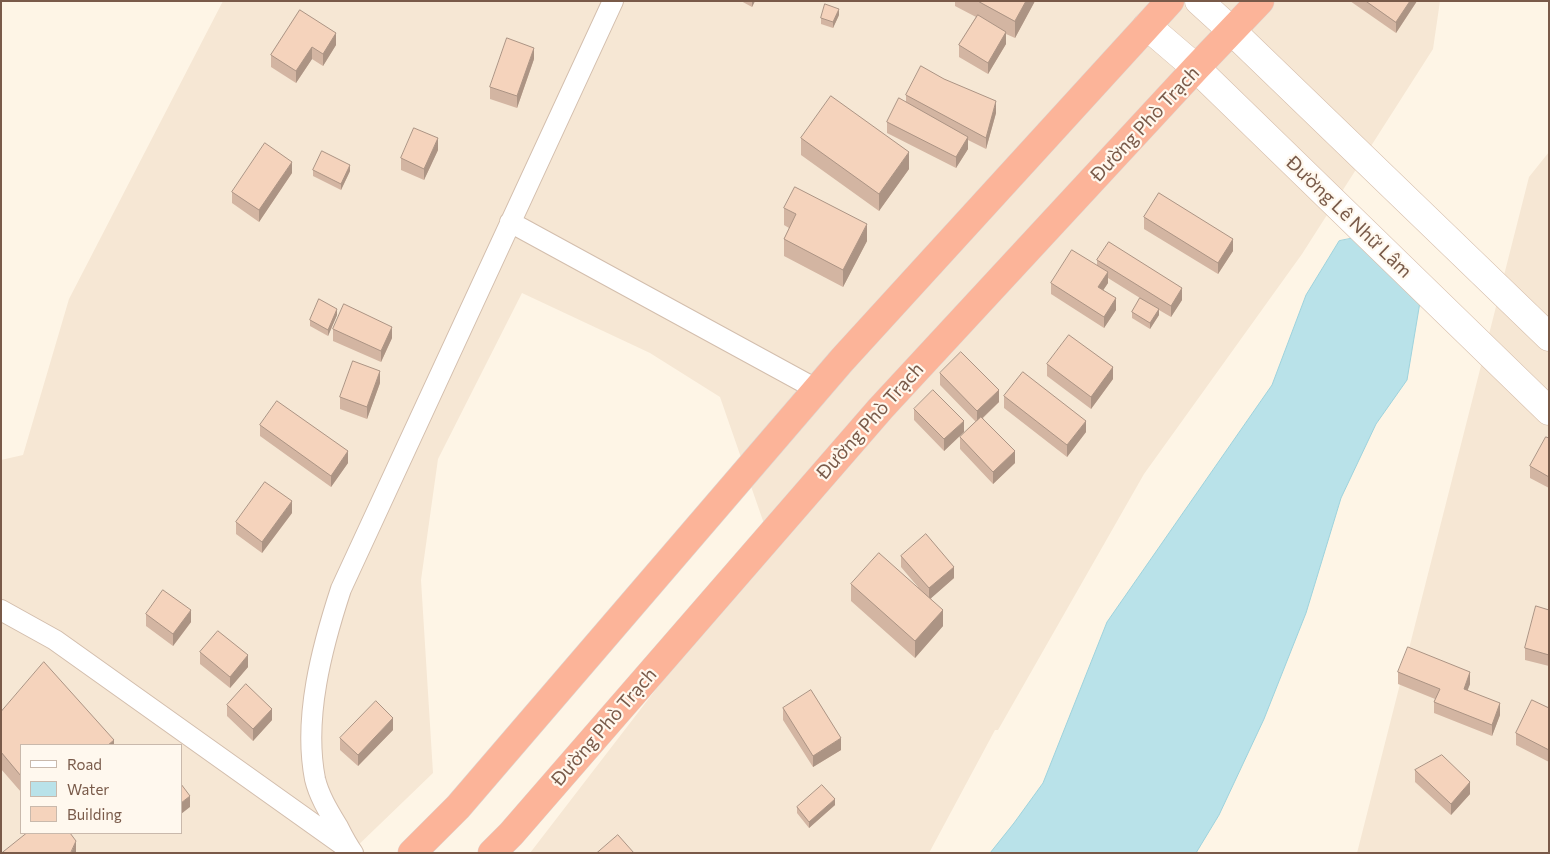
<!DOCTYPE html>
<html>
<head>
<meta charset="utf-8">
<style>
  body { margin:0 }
  #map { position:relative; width:1550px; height:854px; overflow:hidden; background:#fef5e6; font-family:Commissioner,sans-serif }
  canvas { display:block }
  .frame { position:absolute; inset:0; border:2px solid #795a49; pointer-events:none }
  .legend { position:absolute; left:20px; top:744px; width:162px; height:90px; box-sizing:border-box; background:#fff8ee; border:1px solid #c9b9ac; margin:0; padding:6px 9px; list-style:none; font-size:15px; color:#795a49 }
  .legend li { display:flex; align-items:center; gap:10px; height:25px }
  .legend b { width:25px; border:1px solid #c9b9ac }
</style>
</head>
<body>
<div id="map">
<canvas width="1550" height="854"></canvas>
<div class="frame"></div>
<ul class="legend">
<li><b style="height:6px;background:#fff"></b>Road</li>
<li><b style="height:14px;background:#b9e2e9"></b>Water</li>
<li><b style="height:14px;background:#f5d3bc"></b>Building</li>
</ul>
</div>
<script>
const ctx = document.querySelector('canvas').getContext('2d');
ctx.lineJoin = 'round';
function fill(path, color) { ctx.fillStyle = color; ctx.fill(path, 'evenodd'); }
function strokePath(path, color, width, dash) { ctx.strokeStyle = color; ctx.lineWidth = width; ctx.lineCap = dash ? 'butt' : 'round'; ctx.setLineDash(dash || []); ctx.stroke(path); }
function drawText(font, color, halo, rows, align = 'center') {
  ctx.font = font + ' Commissioner,sans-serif'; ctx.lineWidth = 4.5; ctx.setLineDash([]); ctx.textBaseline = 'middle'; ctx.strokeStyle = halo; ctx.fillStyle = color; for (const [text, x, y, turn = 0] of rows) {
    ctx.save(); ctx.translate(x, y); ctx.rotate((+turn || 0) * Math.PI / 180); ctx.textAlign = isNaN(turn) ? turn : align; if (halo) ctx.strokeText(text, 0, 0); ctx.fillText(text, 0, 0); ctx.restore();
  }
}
const residential = new Path2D(`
  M223,1H1440L1433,49L1302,254L1144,474L998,730H995L929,853H530L770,541L720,397L650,353L522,293L438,459L421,580L433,773L350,853H1V460L23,455L69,299ZM21,745H181V833H21Z
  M1549,152V853H1357L1529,177Z`);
const water = new Path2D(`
  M1359,237L1421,296L1407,380L1376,424L1341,498L1306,613L1264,719L1219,815L1196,853H990L1014,823L1043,783L1107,622L1272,385L1306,295L1339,241Z`);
const street = new Path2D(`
  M510,222L816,389
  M1,610L55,640L347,848
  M353,853C347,845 342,835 338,827C329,812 319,796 315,779C303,718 322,647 341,589L613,1`);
const secondary = new Path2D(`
  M1199,1L1233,32L1549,337
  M1147,26L1196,68L1549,411`);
const highway = new Path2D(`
  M412,853L458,807L842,360L1170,1
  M492,853L511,834L881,408L1196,68L1260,1`);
const wall = new Path2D(`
  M741,1H755L752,7Z
  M955,1H1035L1015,38L1006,34V44L988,74L959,57V45L976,17L955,6Z
  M1350,1H1417L1396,33Z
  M300,10L336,45L323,66L312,59L296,83L271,67V55Z
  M839,15L833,28L821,24V18Z
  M534,59L517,108L490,99V87Z
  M906,95L996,113L986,149L968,140V149L956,168L887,133V122L906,101Z
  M801,138L909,169L879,211L801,155Z
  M438,150L424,180L401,170V158Z
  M313,170L350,171L341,190L313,176Z
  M292,173L259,222L232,203V192Z
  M784,208L867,241L843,287L784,256V239L789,228L784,225Z
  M1144,217L1233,251L1218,274L1144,229Z
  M1097,260L1182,300L1171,317L1159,310V315L1150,329L1132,318V312L1140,298L1108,278V283L1103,290L1116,310L1104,328L1051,294V283L1097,265Z
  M337,315L328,336L310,326V320Z
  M333,329L392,338L381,362L333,341Z
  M1047,364L1113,379L1091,409L1047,376Z
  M940,373L999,402L983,418L1015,463L993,484L960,449V437L976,422L940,385Z
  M380,383L367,419L340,409V397Z
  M1004,396L1086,432L1067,457L1004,408Z
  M914,409L964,432L944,451L914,420Z
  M260,425L348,463L331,487L260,436Z
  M1549,438V488L1530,478V466Z
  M292,513L262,553L236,534V522Z
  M901,556L954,578L931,598L943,626L915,658L851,601V584L918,587L901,567Z
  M1549,610V666L1525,660V648Z
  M146,614L191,622L173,646L146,626Z
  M200,652L248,667L230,688L200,664Z
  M1398,672L1470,684L1467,690L1500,715L1492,736L1434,713V702L1435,699L1398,684Z
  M227,705L272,720L253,741L227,716Z
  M783,708L841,750L813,767L783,720Z
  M1549,708V762L1516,745V733Z
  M1,712L114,745H21V792L1,769Z
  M393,730L358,766L340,750V738Z
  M1415,770L1470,794L1451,815L1415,782Z
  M835,805L809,828L797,813V807Z`);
const shadedWall = new Path2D(`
  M752,1H755L752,7Z
  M1026,1H1035L1015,38V21Z
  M1410,1H1417L1396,33V22Z
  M839,9V15L833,28V22Z
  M1006,32V44L988,74V63Z
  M336,33V45L323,66V54Z
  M312,47V59L296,83V71Z
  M534,48V59L517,108V96Z
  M996,101V113L986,149V138Z
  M968,137V149L956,168V157Z
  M438,138V150L424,180V169Z
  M909,152V169L879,211V194Z
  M292,162V173L259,222V210Z
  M350,165V171L341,190V184Z
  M867,224V241L843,287V270Z
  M1233,239V251L1218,274V263Z
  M1108,272V283L1098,298V287Z
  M1182,288V300L1171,317V306Z
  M1116,298V310L1104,328V317Z
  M337,309V315L328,336V330Z
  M1159,309V315L1150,329V323Z
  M392,327V338L381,362V351Z
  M1113,367V379L1091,409V397Z
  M380,371V383L367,419V407Z
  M999,390V402L977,423V411Z
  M964,421V432L944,451V439Z
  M1086,421V432L1067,457V445Z
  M348,451V463L331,487V476Z
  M1015,451V463L993,484V472Z
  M292,501V513L262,553V542Z
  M954,567V578L929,600V588Z
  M191,610V622L173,646V634Z
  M943,610V626L915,658V641Z
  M248,655V667L230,688V677Z
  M1470,672V684L1464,700V689Z
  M1500,703V715L1492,736V725Z
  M272,709V720L253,741V729Z
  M393,718V730L358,766V755Z
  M841,738V750L813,767V756Z
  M114,740V745H108Z
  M1470,782V794L1451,815V804Z
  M190,796V807L181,814V803Z
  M835,799V805L809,828V822Z
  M76,841V853H71Z`);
const building = new Path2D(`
  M978,1H1026L1015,21Z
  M1366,1H1410L1396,22Z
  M825,4L839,9L833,22L821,18Z
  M300,10L336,33L323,54L312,47L296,71L271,55Z
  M978,15L1006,32L988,63L959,45Z
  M507,38L534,48L517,96L490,87Z
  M921,66L944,79L996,101L986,138L906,95Z
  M831,96L909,152L879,194L801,138Z
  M899,98L968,137L956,157L887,122Z
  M414,128L438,138L424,169L401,158Z
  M265,143L292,162L259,210L232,192Z
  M322,151L350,165L341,184L313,170Z
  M795,187L867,224L843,270L784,239L796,214L784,208Z
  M1159,193L1233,239L1218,263L1144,217Z
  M1109,242L1182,288L1171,306L1097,260Z
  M1072,250L1108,272L1098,287L1116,298L1104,317L1051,283Z
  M1140,298L1159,309L1150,323L1132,312Z
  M319,299L337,309L328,330L310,320Z
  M344,304L392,327L381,351L333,329Z
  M1069,335L1113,367L1091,397L1047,364Z
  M961,352L999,390L977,411L940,373Z
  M353,361L380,371L367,407L340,397Z
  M1023,372L1086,421L1067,445L1004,396Z
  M933,390L964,421L944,439L914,409Z
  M277,401L348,451L331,476L260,425Z
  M981,417L1015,451L993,472L960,437Z
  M1546,437L1549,438V477L1530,466Z
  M265,482L292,501L262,542L236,522Z
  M926,534L954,567L929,588L901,556Z
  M879,553L943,610L915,641L851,584Z
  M163,590L191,610L173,634L146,614Z
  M1536,606L1549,610V655L1525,648Z
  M218,631L248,655L230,677L200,652Z
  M1408,647L1470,672L1464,689L1500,703L1492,725L1434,702L1440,689L1398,672Z
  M44,662L114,740L108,745H21V776L1,752V712Z
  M246,684L272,709L253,729L227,705Z
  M811,690L841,738L813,756L783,708Z
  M1532,700L1549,708V750L1516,733Z
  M376,701L393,718L358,755L340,738Z
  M1442,755L1470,782L1451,804L1415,770Z
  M181,784L190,796L181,803Z
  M822,785L835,799L809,822L797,807Z
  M27,833H70L76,841L71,852V853H2Z
  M618,835L634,853H597Z`);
const streetNames = [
  ["Đường Phò Trạch",1145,124,-47],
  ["Đường Lê Nhữ Lâm",1349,217,44],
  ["Đường Phò Trạch",870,421,-48],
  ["Đường Phò Trạch",604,727,-49]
];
fill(residential, '#f6e7d4');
fill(water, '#b9e2e9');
strokePath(water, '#9ed2dc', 1);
strokePath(street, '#d3bead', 22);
strokePath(secondary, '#d6beab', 29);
strokePath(highway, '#dcd4d0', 29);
strokePath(street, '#fff', 20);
strokePath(secondary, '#fff', 28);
strokePath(highway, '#fcb499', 28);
fill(wall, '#d3b5a2');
fill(shadedWall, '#ac9484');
fill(building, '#f5d3bc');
strokePath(building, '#ac9484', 1);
drawText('19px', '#795a49', '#fff8ee', streetNames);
</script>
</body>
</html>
